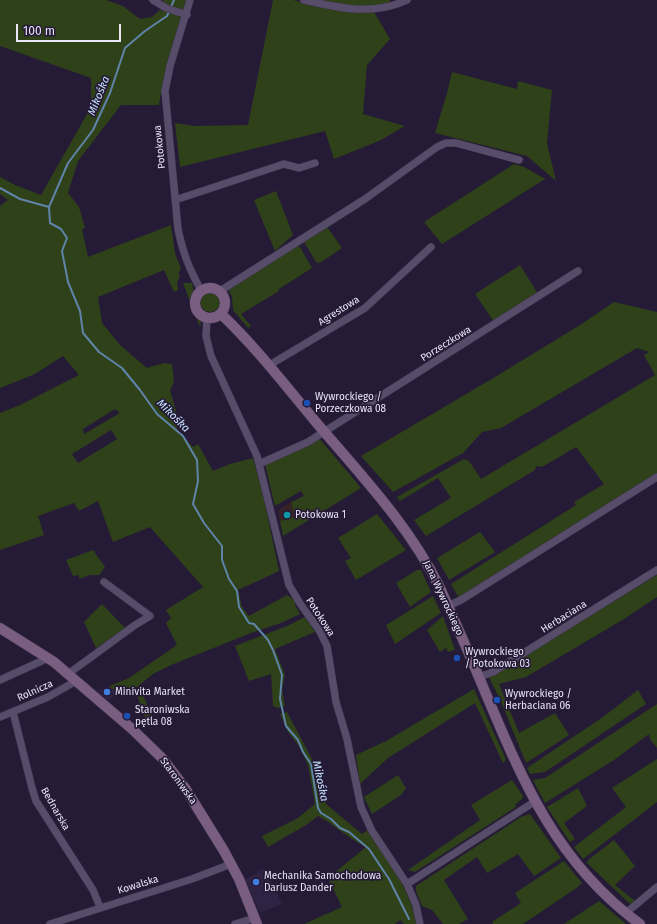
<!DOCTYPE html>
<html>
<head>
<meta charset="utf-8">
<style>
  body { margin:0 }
  #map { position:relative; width:657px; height:924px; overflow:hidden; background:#251b36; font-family:"Fira Sans",sans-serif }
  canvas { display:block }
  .scale { position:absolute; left:16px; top:24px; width:105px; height:18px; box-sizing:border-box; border:2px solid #eae5f7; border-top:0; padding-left:5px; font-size:12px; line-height:14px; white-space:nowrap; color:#eae5f7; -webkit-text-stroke:3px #251b36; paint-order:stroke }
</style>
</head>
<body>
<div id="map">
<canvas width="657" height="924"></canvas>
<div class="scale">100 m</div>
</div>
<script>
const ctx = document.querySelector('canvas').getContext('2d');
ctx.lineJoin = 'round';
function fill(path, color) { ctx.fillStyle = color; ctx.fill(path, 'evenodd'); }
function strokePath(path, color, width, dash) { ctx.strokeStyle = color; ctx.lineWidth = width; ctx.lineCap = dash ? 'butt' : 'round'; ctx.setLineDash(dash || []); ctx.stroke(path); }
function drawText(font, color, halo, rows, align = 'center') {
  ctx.font = font + ' "Fira Sans",sans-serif'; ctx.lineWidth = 3.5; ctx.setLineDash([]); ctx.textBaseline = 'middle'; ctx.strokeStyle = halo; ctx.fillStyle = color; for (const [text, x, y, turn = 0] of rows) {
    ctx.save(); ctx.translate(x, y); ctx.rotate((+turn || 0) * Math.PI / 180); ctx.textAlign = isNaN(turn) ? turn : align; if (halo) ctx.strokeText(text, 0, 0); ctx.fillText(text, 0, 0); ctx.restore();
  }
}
const built = new Path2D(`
  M109,686L119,694L108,700L97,691Z
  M264,868L282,904L260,913L245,880Z`);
const industrial = new Path2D(`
  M291,502L295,517L280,521L278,510Z`);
const green = new Path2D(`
  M0,0H106L123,6L140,19L152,17L160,10L181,16C177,46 163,74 159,105H121L78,161L68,193L79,207L85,228L82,229L88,257L171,225L175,253L181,269L178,274L180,275L177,284L178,290L174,292L164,270L98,297L102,323L120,345L147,368L164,363L172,364L174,382L170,390L177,415V429L193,447L198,444L213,471L230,464L253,458L262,490L279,571L238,590L242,607L249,616L287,595L296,601L295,605L300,614L281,623L251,633L171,665L153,674L137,687L119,694L109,686L129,678L177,645L166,623L171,618L166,610L203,587L150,527L113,542L98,501L79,511L74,503L38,516L44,535L0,550V413L20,405L79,375L63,356L35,374L0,388V206L8,200L0,194V177L15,185L41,195L91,107V78L0,46ZM115,409L120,413L84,434L83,429ZM111,430L117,439L78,463L72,454Z
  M163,0H186L183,10L162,5Z
  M273,0H293L335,10L374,12L390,39L367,65L363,114L405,126L379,141L334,159L325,131L180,167L175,123L195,126L248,125Z
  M317,0H390L389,5L356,7Z
  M452,72L517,89L518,81L552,90L547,143L556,181L527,156L435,133L447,93Z
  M514,164L524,167L545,179L442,244L424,222Z
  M276,191L293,235L275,251L254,200Z
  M327,227L342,248L320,263L316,262L304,242Z
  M296,246L300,247L312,268L279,289V291L241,314L251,326L248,328L233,310L232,297L228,288Z
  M520,265L538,294L494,322L475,294Z
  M183,283H192C195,291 191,298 193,306C195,314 203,319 200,327Z
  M200 302a10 10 0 1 1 20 0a10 10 0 1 1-20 0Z
  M614,302L657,312V474L459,598L451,584L576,505L574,502L604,484L576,447L542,467L536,466L535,470L426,536L414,520L451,498L438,478L400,501L397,497L464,459L469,461L481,479L655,375L644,355L649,352L637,348L501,428L482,432L463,453L393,492L361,456L495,377L580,325Z
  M319,438L361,488L283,536L280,521L295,517L291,502L304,496L301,491L275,506L265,464Z
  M377,514L406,550L356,580L345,561L351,558L338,538Z
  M480,532L495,552L449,580L437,558Z
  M93,550L105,567L99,575H90L79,579V575L73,576L66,560Z
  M417,570H421L431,592L410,607L396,583Z
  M657,575V597L624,619L526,677L499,684L519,733L555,713L569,735L526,763L502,704L489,677Z
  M433,596L441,613L395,644L386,625Z
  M102,604L125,628L96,648L84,622Z
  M443,616L455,650L448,652L446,648L440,652L427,630Z
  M305,617L315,632L275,649L285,675L282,690L285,706L278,708L273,706L271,674L249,681L235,646L287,626Z
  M140,689L155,722L141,728L146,720L136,692Z
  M474,689L503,753L506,760L503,763L475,703L388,758L360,784L356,755L386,741Z
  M638,690L646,704L545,772L530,774L527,768L603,717Z
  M657,704V748L650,739L649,734L614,760L545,803L533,780L545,778Z
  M287,712L320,774L326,804L362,834L368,830C386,860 411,888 416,924H404L400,920L395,924H304L342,907L328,878L366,847C349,839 335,825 318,816L306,825L268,847L262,836L298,818L315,804L308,765L299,746L288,732L280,714Z
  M657,759V802L583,859L574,847L626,807L612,788Z
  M398,775L406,788L401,795L372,814L364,797Z
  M512,780L523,796L522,799L515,805L516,807L415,872L408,870L480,820L471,805Z
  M578,788L587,806L564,823L575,839L570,842L547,807Z
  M530,814L561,858L534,876L518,854L487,873L477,857L444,880L468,919L459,924H443L432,910L422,906L416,891V886L521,817Z
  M614,840L635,866L615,885L635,901L630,904L587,863L588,860Z
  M564,861L582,883L578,887L523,924H493L492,922L521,903L515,893Z
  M599,901L626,924H564Z`);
const stream = new Path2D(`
  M174,0L167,16L145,31L125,48L110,93L93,130L68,163L49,207L50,223L61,229L67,238L62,251L68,282L80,311L83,333L99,352L122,368L140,390L157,414L183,436L197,460L198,481L193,504L204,523L222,546V560L229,579L237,591L239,607L249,623L254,624L268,640L273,650L282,675L280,699L286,726L298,740L303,752L311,764L318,808L321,813L331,819L340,828L349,832L369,849L389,879L409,919
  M0,188L20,199L49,207`);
const street = new Path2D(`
  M153,0L166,8L187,15
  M190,0L170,66L165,91L178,229C183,253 189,269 201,290
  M304,0C339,8 373,16 407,0
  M175,200L284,164L299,168L315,163
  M220,291L365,199L437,147L446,143H456L519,160
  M207,318L206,336L211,356L257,456L289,585L301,605L319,630L327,646L336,702L347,739L361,807L372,831L407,884L416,905L420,924
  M268,366L365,308L431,247
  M259,464L308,442L578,271
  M448,606L461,600L657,477
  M68,674L135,625L150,616L104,582
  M479,677L493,672L657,570
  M0,680L48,658
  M13,712L32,788L36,801L93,890L100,907
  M0,717L48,697L76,681
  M407,884L534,802
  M626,913L657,887
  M50,924L192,879L231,864
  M235,924L255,918`);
const secondary = new Path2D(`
  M195 303a15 15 0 1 1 30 0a15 15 0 1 1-30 0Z
  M221,314C255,346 285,385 315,421C360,474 409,525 440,588C454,619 468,651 481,682C521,777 554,861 640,924
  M0,628L54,662L132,729L163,759L185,788L224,851L239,879L257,924`);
const markers = [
  [307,403,4,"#1a4fb4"],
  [287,515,4,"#0f9aa8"],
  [457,658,4,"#1a4fb4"],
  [107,692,4,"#3f7fe0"],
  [497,700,4,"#1a4fb4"],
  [127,716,4,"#1a4fb4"],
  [256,882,4,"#3f7fe0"]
];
const streetNames = [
  ["Potokowa",160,147,-96],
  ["Agrestowa",339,311,-32],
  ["Porzeczkowa",446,344,-32],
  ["Jana Wywrockiego",443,598,65],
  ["Potokowa",320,617,57],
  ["Herbaciana",564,617,-32],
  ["Rolnicza",35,691,-24],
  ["Staroniwska",178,781,54],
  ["Bednarska",55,809,60],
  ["Kowalska",138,885,-17]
];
const poiNames = [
  ["Wywrockiego /",315,397],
  ["Porzeczkowa 08",315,409],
  ["Potokowa 1",295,515],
  ["Wywrockiego",465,652],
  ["/ Potokowa 03",465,664],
  ["Minivita Market",115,692],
  ["Wywrockiego /",505,694],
  ["Herbaciana 06",505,706],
  ["Staroniwska",135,710],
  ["pętla 08",135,722],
  ["Mechanika Samochodowa",264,876],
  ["Dariusz Dander",264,888]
];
const waterNames = [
  ["Mikośka",99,96,-68],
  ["Mikośka",173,416,45],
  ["Mikośka",320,781,78]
];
fill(built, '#2f2344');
fill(industrial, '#362227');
fill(green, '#2f4118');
strokePath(stream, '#5f84a9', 2);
strokePath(street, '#3f364c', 8);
strokePath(secondary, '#3f364c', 11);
strokePath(street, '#574d6b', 7);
strokePath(secondary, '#795e81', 10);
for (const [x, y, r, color] of markers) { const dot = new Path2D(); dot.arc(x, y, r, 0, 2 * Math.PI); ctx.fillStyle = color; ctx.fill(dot); strokePath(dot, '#251b36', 1.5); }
drawText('10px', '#eae5f7', '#251b36', streetNames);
drawText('10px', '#eae5f7', '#251b36', poiNames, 'left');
drawText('italic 11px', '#c6e3ff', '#251b36', waterNames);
</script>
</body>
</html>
